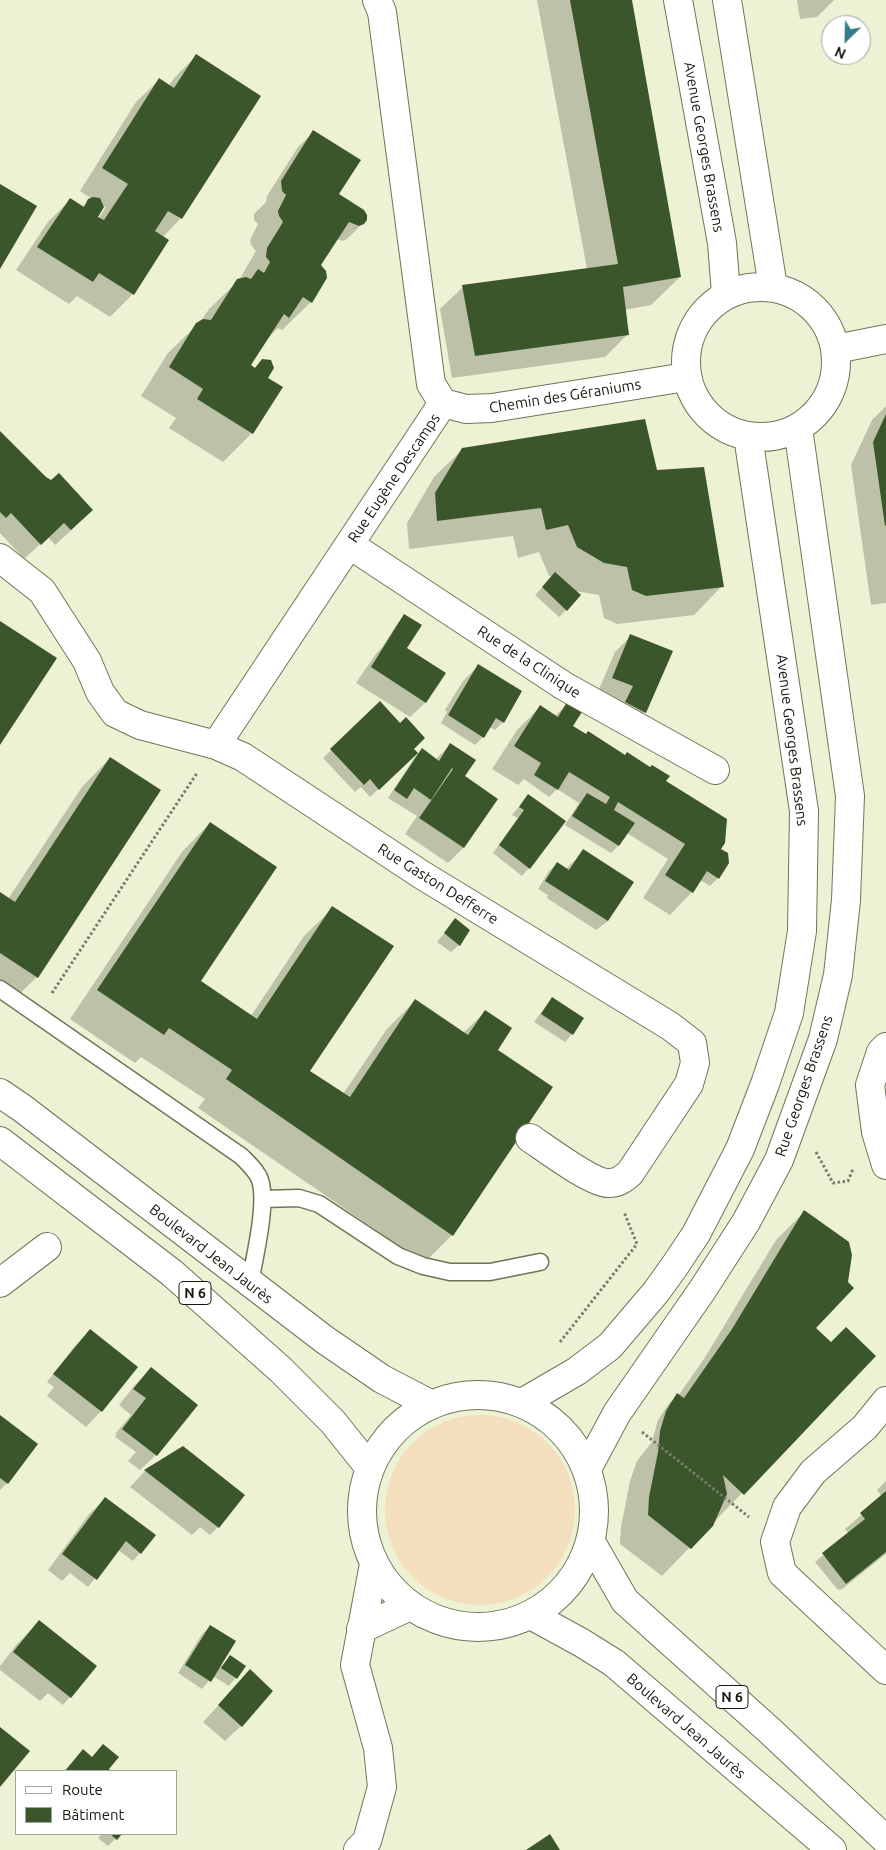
<!DOCTYPE html>
<html>
<head>
<meta charset="utf-8">
<style>
  body { margin:0 }
  #map { position:relative; width:886px; height:1850px; overflow:hidden; background:#ecf2d3; font-family:Ubuntu,sans-serif }
  canvas { display:block }
  .legend { position:absolute; left:15px; top:1770px; width:162px; height:65px; box-sizing:border-box; background:#fff; border:1px solid #a2a39e; margin:0; padding:6px 9px; list-style:none; font-size:15px; color:#16180d }
  .legend li { display:flex; align-items:center; gap:10px; height:25px }
  .legend b { width:25px; border:1px solid #a2a39e }
  .north { position:absolute; left:821px; top:15px; width:50px; height:50px; box-sizing:border-box; background:#fff; border:1px solid #a2a39e; border-radius:50%; rotate:204deg; font-size:14px; font-weight:700; line-height:20px; text-align:center; color:#16180d }
  .north::after { content:''; display:block; margin:auto; width:18px; height:22px; background:#347b86; clip-path:polygon(50% 0,100% 100%,50% 72%,0 100%) }
</style>
</head>
<body>
<div id="map">
<canvas width="886" height="1850"></canvas>
<ul class="legend">
<li><b style="height:6px;background:#fff"></b>Route</li>
<li><b style="height:14px;background:#3c562c"></b>Bâtiment</li>
</ul>
<div class="north">N</div>
</div>
<script>
const ctx = document.querySelector('canvas').getContext('2d');
ctx.lineJoin = 'round';
function fill(path, color) { ctx.fillStyle = color; ctx.fill(path, 'evenodd'); }
function strokePath(path, color, width, dash) { ctx.strokeStyle = color; ctx.lineWidth = width; ctx.lineCap = dash ? 'butt' : 'round'; ctx.setLineDash(dash || []); ctx.stroke(path); }
function drawText(font, color, halo, rows, align = 'center') {
  ctx.font = font + ' Ubuntu,sans-serif'; ctx.lineWidth = 5; ctx.setLineDash([]); ctx.textBaseline = 'middle'; ctx.strokeStyle = halo; ctx.fillStyle = color; for (const [text, x, y, turn = 0] of rows) {
    ctx.save(); ctx.translate(x, y); ctx.rotate((+turn || 0) * Math.PI / 180); ctx.textAlign = isNaN(turn) ? turn : align; if (halo) ctx.strokeText(text, 0, 0); ctx.fillText(text, 0, 0); ctx.restore();
  }
}
const green = new Path2D(`
  M385 1510a95 95 0 1 1 190 0a95 95 0 1 1-190 0Z`);
const shadow = new Path2D(`
  M537,0H630L680,277L651,305L624,310L627,335L605,357L452,378L440,309L463,287L587,269Z
  M797,0H834L817,17L800,19Z
  M196,56L181,218L163,237L167,240L133,294L110,317L77,296L69,304L16,270L48,222L70,200L82,207L92,199L80,191L136,102L159,80L169,86L174,78ZM103,206L106,207L97,221L95,220Z
  M314,132L337,195L363,223L347,239L343,241L337,239L320,265L311,302L282,330L278,328L265,341L249,365L254,369L262,360L267,379L281,387L252,433L223,462L169,428L176,418L141,396L168,353L201,321L209,309L239,280L256,251L251,245L250,240L258,224L254,220V214L266,202L267,196L298,147Z
  M886,406V603L871,605L851,465L872,420Z
  M0,434L76,526L55,545L48,537L24,559L0,533Z
  M463,449L656,471L722,586L694,615L617,624L604,618L599,595L575,591L566,610L559,617L535,595L552,577L549,576L539,552L518,558L513,536L409,549L407,523L434,477Z
  M405,616L406,647L426,702L410,717L356,683L375,655L383,646L397,624Z
  M631,636L645,712L637,720L597,694L615,652Z
  M478,666L503,722L495,730L489,727L483,737L475,745L441,723L447,712L445,710L463,681Z
  M380,703L412,749L400,769L370,797L361,787L355,792L323,758Z
  M567,704L572,726L665,781L717,853L728,863L718,878L710,886L700,880L692,892L670,915L643,898L668,859L627,833L618,846L611,853L565,825L579,803L557,789L549,797L524,779L518,785L492,769L517,730L540,707L555,716Z
  M450,745L463,777V848L448,863L405,834L417,816L388,798L417,754L422,750L435,760Z
  M110,758L37,977L8,1005L0,1000V894L8,899L82,787Z
  M528,795L529,868L522,876L493,853L518,818L512,815Z
  M210,823L199,982L251,1016L304,936L333,908L309,1071L343,1094L387,1029L415,1001L463,1033L485,1012L496,1050L452,1235L424,1263L198,1108L205,1099L141,1057L135,1063L70,1019L182,852Z
  M584,851L608,921L596,930L547,898L548,895L538,889L549,871L557,864L566,869Z
  M455,920L459,945L451,952L437,942Z
  M552,999L572,1034L565,1042L534,1022L545,1007Z
  M804,1212L814,1328L831,1344L874,1356L662,1576L620,1544L621,1527L630,1481L637,1461L652,1442L658,1420L670,1402L678,1396L704,1359L776,1240Z
  M90,1331L101,1411L86,1427L47,1396L54,1387L47,1382L74,1347Z
  M151,1369L156,1455L140,1470L128,1461L136,1452L115,1437L117,1434H115L131,1415L119,1405L135,1385Z
  M0,1416L7,1483L0,1490Z
  M183,1448L218,1527L210,1535L200,1527L192,1535L130,1487L145,1471Z
  M886,1481V1554L841,1590L840,1589L838,1590L815,1562L849,1534L845,1529L882,1497L877,1490Z
  M105,1499L154,1536L133,1561L118,1550L88,1587L70,1573L62,1581L48,1570L89,1514Z
  M39,1622L70,1697L63,1705L48,1693L40,1701L0,1670V1666L17,1644Z
  M210,1627L219,1668L230,1657L245,1666L229,1686L213,1676L202,1689L178,1673L202,1634Z
  M250,1671L241,1726L225,1741L203,1722Z
  M83,1751L107,1769L109,1771H64Z
  M102,1834H120L108,1846L98,1838Z`);
const building = new Path2D(`
  M570,0H632L681,277L623,287L629,335L475,356L462,285L618,264Z
  M196,54L261,96L182,219L168,211L155,231L169,240L134,295L99,273L93,282L37,247L70,198L84,207L88,199L93,197L100,198L104,207L98,217L104,220L128,184L102,168L159,78L174,88Z
  M313,130L361,160L339,194L364,210L367,215V220L364,224L359,226L349,222L321,265L326,271L327,278L312,303L303,297L289,318L284,314L251,365L255,368L262,359L271,360L274,368L268,378L283,387L253,434L197,399L203,389L169,367L196,323L203,319L211,320L237,279L246,277L251,279L258,269L264,273L270,262L266,257L267,248L283,222L279,216L278,211L286,195L282,191L281,181Z
  M0,184L37,206L0,269Z
  M886,414V525L885,526L873,442Z
  M645,419L657,470L704,467L724,587L646,596L632,590L627,567L604,563L577,547L568,525L546,530L541,508L437,521L435,493L462,448Z
  M0,431L46,477L51,480L59,473L93,510L71,530L64,523L41,545L11,513L6,518L0,512Z
  M555,572L581,595L567,611L542,587Z
  M404,614L422,625L407,648L446,673L426,703L371,667Z
  M0,621L57,658L0,745Z
  M630,634L673,651L646,713L625,702L633,686L612,678Z
  M478,664L522,691L504,723L496,718L484,738L448,715Z
  M380,701L400,723L406,717L425,738L414,749L418,753L379,790L370,779L364,785L330,749Z
  M567,702L582,712L573,726L586,734L588,731L625,755L627,752L650,767L652,765L670,776L666,781L727,819L725,843L721,849L728,853L729,863L719,879L707,871L693,893L665,875L685,844L618,802L614,810L635,823L619,846L572,816L587,793L606,804L610,797L569,772L558,790L534,775L541,763L514,746L540,705L558,717Z
  M450,743L476,760L465,776L498,799L464,848L419,818L453,769L452,768L431,800L414,788L407,799L394,790L422,748L439,761Z
  M110,757L161,790L38,978L0,953V892L15,902Z
  M528,794L566,821L530,869L499,845L524,810L519,807Z
  M210,822L277,867L201,981L257,1019L332,906L394,946L310,1071L350,1097L415,999L468,1035L485,1010L512,1028L498,1050L553,1087L453,1236L226,1079L232,1070L169,1028L164,1035L97,990Z
  M583,849L634,882L608,921L545,881L557,862L569,870Z
  M455,918L470,930L460,946L444,933Z
  M552,997L584,1018L573,1035L541,1014Z
  M804,1210L849,1242L852,1255L848,1282L854,1288L816,1328L831,1342L846,1327L876,1356L744,1495L723,1475L727,1494L713,1526L691,1549L648,1515L649,1497L658,1452L660,1431L666,1411L677,1393L684,1398L732,1329Z
  M90,1329L138,1367L102,1412L53,1374Z
  M151,1367L198,1405L157,1456L122,1429L146,1398L133,1389Z
  M0,1415L38,1444L8,1484L0,1478Z
  M183,1446L245,1495L219,1528L144,1470Z
  M886,1491V1552L846,1584L822,1553L865,1519L860,1513Z
  M105,1497L156,1535L141,1554L126,1541L97,1580L62,1554Z
  M39,1620L97,1666L71,1698L13,1652Z
  M210,1625L236,1641L211,1682L185,1665Z
  M230,1655L246,1666L237,1679L221,1668Z
  M250,1669L273,1691L242,1727L218,1705Z
  M0,1727L30,1751L0,1787Z
  M103,1744L119,1757L109,1769L111,1771H65L83,1749L92,1757Z
  M110,1834H122L117,1840Z
  M550,1834L560,1850H526Z`);
const path = new Path2D(`
  M52,993L197,773
  M816,1152L833,1183L848,1181L853,1169
  M560,1342L637,1244L624,1212
  M642,1432L749,1517`);
const lane = new Path2D(`
  M0,989L241,1156C248,1163 257,1171 260,1180C268,1204 254,1258 250,1284
  M263,1199L299,1198L319,1204L398,1256L423,1266L450,1272H490L540,1262`);
const street = new Path2D(`
  M377,0L382,12L431,384L443,403
  M836,349L886,339
  M443,403L466,409L492,408L686,377
  M350,545L564,686L715,770
  M0,558L42,591L87,661L100,692L115,713L140,725L216,745L243,757L422,875L670,1026L692,1043L695,1063L689,1084L630,1173C623,1179 618,1183 609,1183C593,1184 545,1148 530,1138
  M216,745L443,403
  M886,1047L881,1052L870,1085L876,1132L886,1165
  M0,1283L47,1247
  M886,1401L865,1427L813,1472L787,1507L775,1542L782,1573L886,1670`);
const secondary = new Path2D(`
  M678,0L722,243L726,294
  M727,0L773,287
  M686 362a75 75 0 1 1 150 0a75 75 0 1 1-150 0Z
  M522,1403L577,1371L610,1346L656,1292L674,1267L696,1234L740,1149L765,1084L789,1013L802,931L804,811L748,436
  M587,1469L617,1413L703,1289L746,1222L779,1160L823,1039L838,975L846,900L850,796L798,428
  M361,1629L410,1606
  M358,1850L367,1841L382,1787L378,1748L355,1665L374,1564`);
const primary = new Path2D(`
  M0,1093L22,1108L325,1340L382,1379L430,1404
  M0,1141L172,1273L281,1370L333,1422L369,1467
  M362 1511a116 116 0 1 1 232 0a116 116 0 1 1-232 0Z
  M591,1542L625,1601L769,1730L886,1840
  M531,1615L582,1643L614,1663L832,1850`);
const shields = [
  [195,1293,32],
  [732,1697,32]
];
const shieldNames = [
  ["N 6",195,1293],
  ["N 6",732,1697]
];
const streetNames = [
  ["Avenue Georges Brassens",704,147,80],
  ["Chemin des Géraniums",565,396,-9],
  ["Rue Eugène Descamps",394,478,-56],
  ["Rue de la Clinique",529,662,33],
  ["Avenue Georges Brassens",792,740,83],
  ["Rue Gaston Defferre",438,884,32],
  ["Rue Georges Brassens",804,1086,-71],
  ["Boulevard Jean Jaurès",211,1254,38],
  ["Boulevard Jean Jaurès",686,1726,41]
];
fill(green, '#f3debd');
fill(shadow, '#0003');
fill(building, '#3c562c');
strokePath(lane, '#707559', 19);
strokePath(street, '#707559', 30);
strokePath(secondary, '#707559', 30);
strokePath(primary, '#707559', 30);
strokePath(path, '#797c68', 3, [2.5, 2.5]);
strokePath(lane, '#fff', 16);
strokePath(street, '#fff', 28);
strokePath(secondary, '#fff', 28);
strokePath(primary, '#fff', 28);
for (const [x, y, w] of shields) { const box = new Path2D(); box.roundRect(x - w / 2, y - 11.5, w, 23, 4); ctx.fillStyle = '#fff'; ctx.fill(box); strokePath(box, '#16180d', 1); }
drawText('bold 14px', '#16180d', null, shieldNames);
drawText('15px', '#16180d', '#fff', streetNames);
</script>
</body>
</html>
